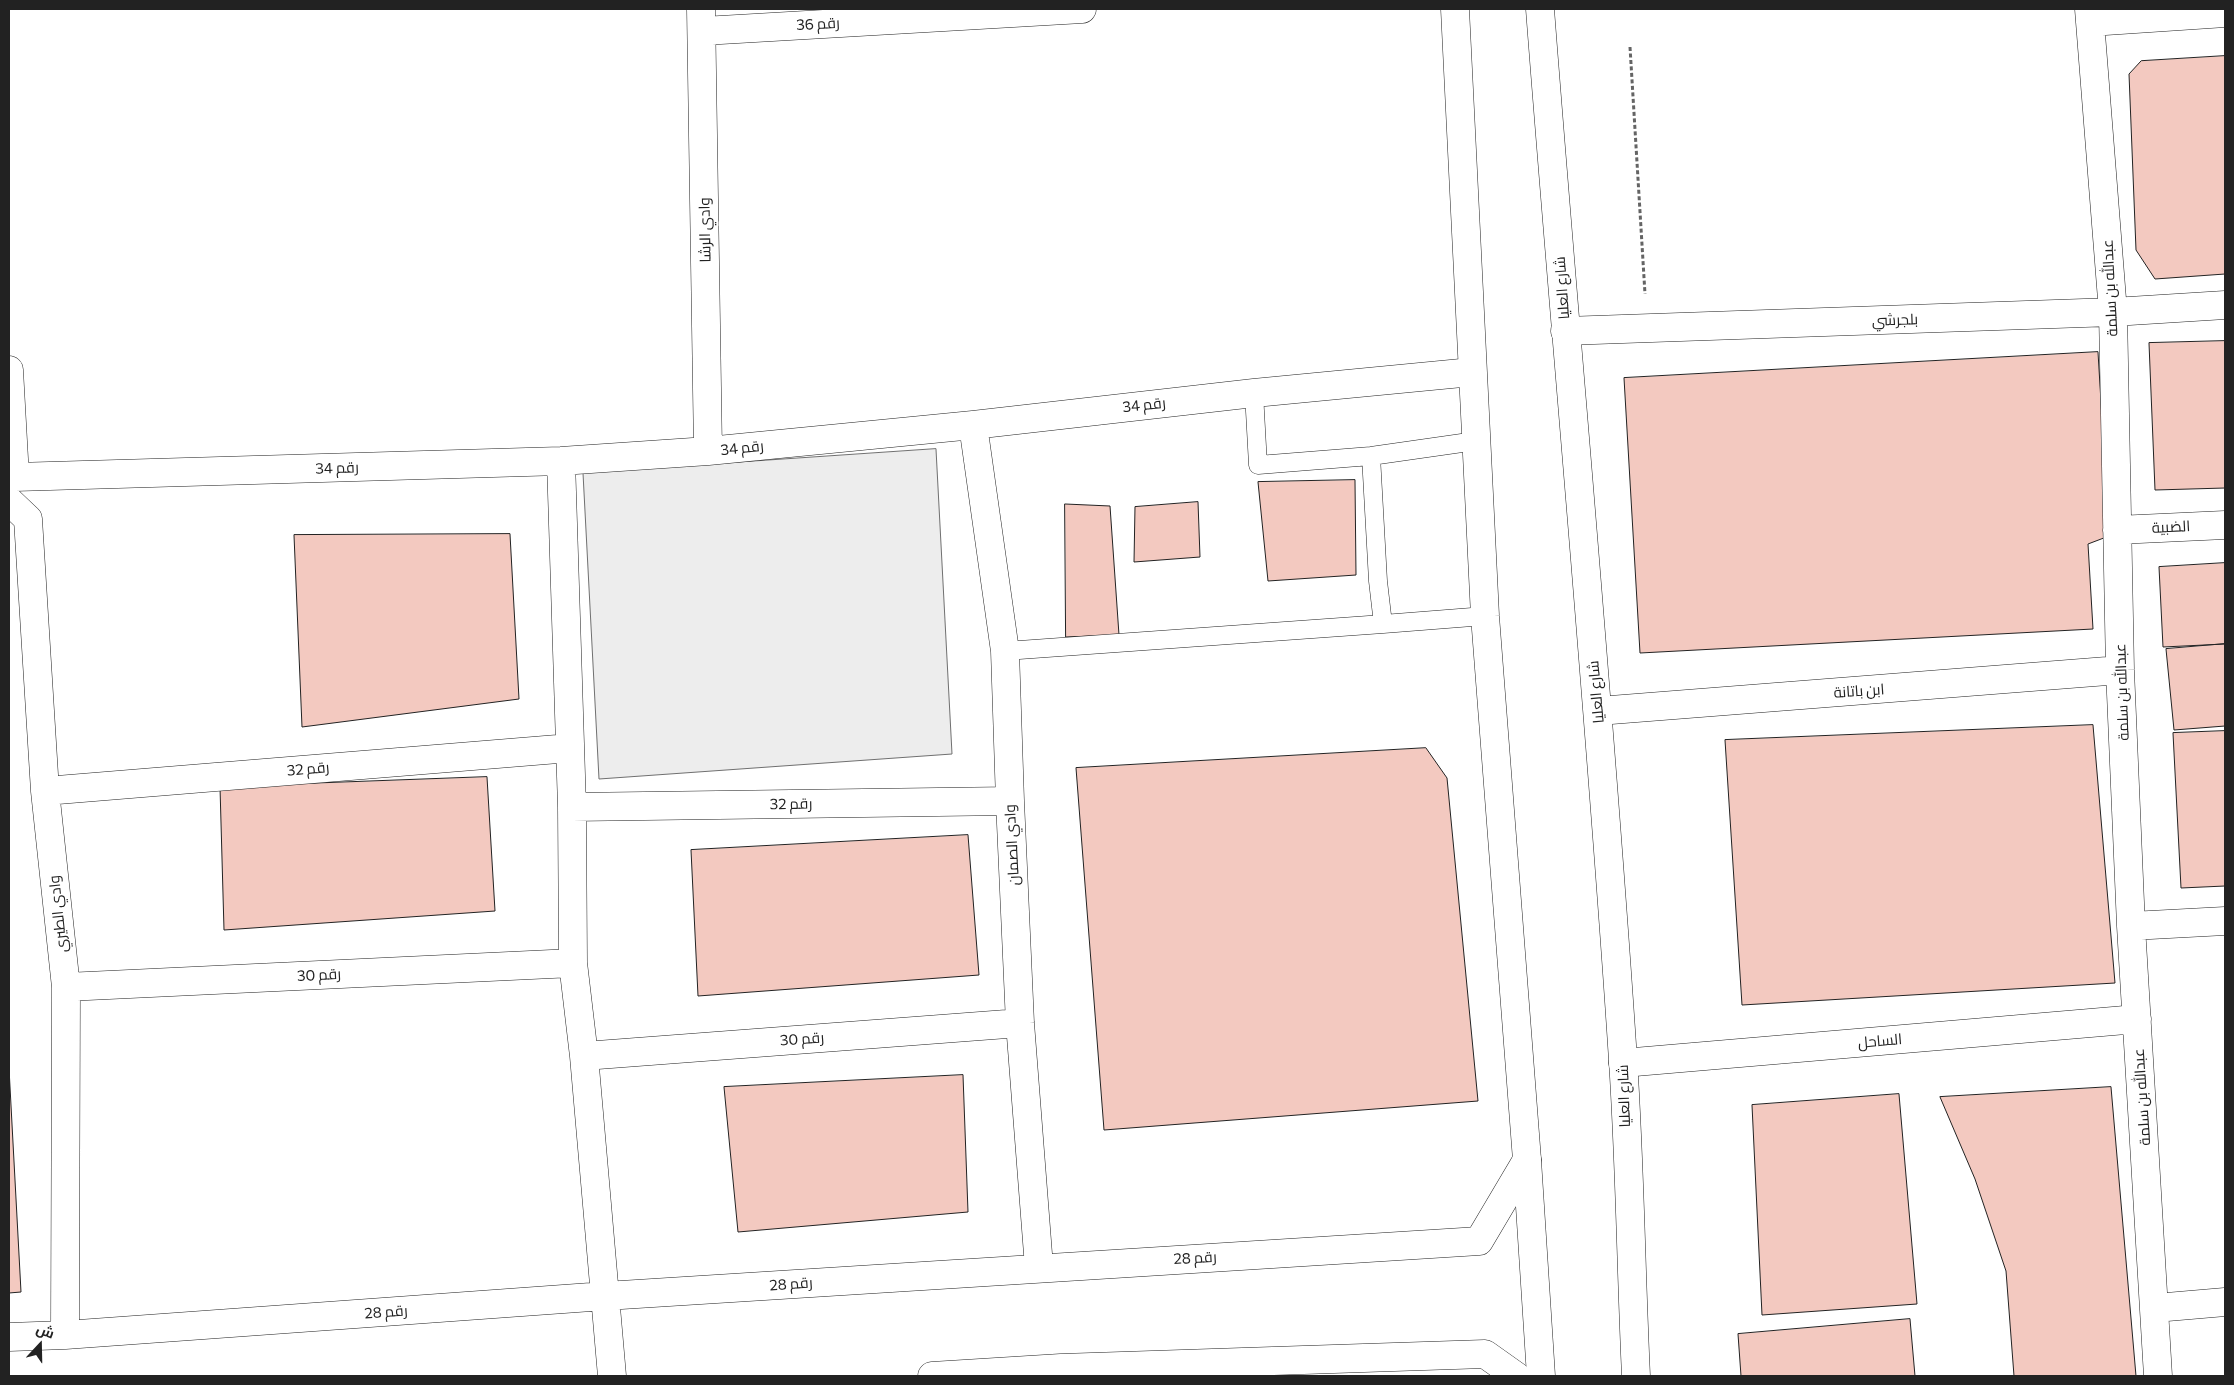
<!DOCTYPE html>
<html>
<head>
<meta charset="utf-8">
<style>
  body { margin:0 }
  #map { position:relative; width:2234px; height:1385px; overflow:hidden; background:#fff; font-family:Commissioner,Cairo,sans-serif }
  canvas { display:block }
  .frame { position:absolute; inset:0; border:10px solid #222; pointer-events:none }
  .north { position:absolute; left:15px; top:1320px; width:50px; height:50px; -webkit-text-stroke:4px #fff; paint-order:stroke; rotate:21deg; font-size:14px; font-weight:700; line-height:20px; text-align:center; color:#222 }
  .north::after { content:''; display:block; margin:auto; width:18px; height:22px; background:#222; clip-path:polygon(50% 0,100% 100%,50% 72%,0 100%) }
</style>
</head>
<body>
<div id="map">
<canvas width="2234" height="1385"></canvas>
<div class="frame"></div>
<div class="north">ش</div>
</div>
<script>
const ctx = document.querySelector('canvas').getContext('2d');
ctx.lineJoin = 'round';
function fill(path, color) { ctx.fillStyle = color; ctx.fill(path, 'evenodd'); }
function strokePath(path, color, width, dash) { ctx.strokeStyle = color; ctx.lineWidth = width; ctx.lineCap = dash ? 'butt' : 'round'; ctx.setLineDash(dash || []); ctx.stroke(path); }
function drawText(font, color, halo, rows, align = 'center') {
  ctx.font = font + ' Commissioner,Cairo,sans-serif'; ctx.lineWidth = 4; ctx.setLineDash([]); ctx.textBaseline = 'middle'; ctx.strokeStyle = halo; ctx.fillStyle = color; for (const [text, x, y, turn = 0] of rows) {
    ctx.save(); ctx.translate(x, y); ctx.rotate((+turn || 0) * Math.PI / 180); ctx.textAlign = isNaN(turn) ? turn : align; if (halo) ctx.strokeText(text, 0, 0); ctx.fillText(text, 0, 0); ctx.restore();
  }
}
const parking = new Path2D(`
  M936,449L952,754L599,779L583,473Z`);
const building = new Path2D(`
  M2225,56V274L2155,279L2136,250L2129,74L2141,61Z
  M2225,341V488L2155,490L2149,343Z
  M2098,352L2109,536L2088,544L2093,629L1640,653L1624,378Z
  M1355,480L1356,575L1268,581L1258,482Z
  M1198,502L1200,557L1134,562L1135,507Z
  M1065,504L1110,506L1119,635L1066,637Z
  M510,534L519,699L302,727L294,535Z
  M2225,563V644L2163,647L2159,567Z
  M2225,644V726L2174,730L2166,649Z
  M2093,725L2115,983L1742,1005L1725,740Z
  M2225,731V886L2181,888L2173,733Z
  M1426,748L1447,778L1478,1101L1104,1130L1076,768Z
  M487,777L495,911L224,930L220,787Z
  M968,835L979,975L698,996L691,850Z
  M9,1068L21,1292L9,1293Z
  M963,1075L968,1212L738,1232L724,1087Z
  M2111,1087L2136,1376H2014L2006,1271L1975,1179L1940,1097Z
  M1899,1094L1917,1304L1762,1315L1752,1105Z
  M1910,1319L1915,1376H1741L1738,1334Z`);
const path = new Path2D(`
  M1630,47L1645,294`);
const service = new Path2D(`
  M1254,393L1258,465L1371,456L1476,441
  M1371,456L1378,581L1383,624L1485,616
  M1005,651L1383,624`);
const minor = new Path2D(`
  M701,9L708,451
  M2089,9L2113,312L2120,670L2131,926L2158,1376
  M2090,22L2225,13
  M703,31L1082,9
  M1565,331L2113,312L2225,305
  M9,370L15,477
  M973,425L1005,651L1010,801L1020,1023L1039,1267
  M561,461L572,807L573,963L584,1056L612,1376
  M9,479L15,477L561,461L708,451L973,425L1254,393L1472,372
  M9,501L28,519L45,791L66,987L65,1335
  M2117,530L2225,525
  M1598,711L2120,670
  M45,791L570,748
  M572,807L1010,801
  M2131,926L2225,921
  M66,987L573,963
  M584,1056L1020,1023
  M1623,1063L2137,1019
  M2155,1308L2225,1302
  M9,1337L65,1335L605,1296L1479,1241L1527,1160
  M932,1376L1061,1368L1485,1354L1516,1376`);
const primary = new Path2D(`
  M1455,9L1485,616L1527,1160L1541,1376
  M1540,9C1567,359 1600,709 1623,1060C1630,1165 1631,1271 1636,1376`);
const streetNames = [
  ["رقم 36",818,24,-3],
  ["وادي الرشا",705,230,-91],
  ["شارع العليا",1562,288,-94],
  ["عبدالله بن سلمة",2110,288,-93],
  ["بلجرشي",1895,320,-2],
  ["رقم 34",1144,405,-6],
  ["رقم 34",742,448,-6],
  ["رقم 34",337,468,-2],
  ["الضبية",2171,527,-3],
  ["ابن باتانة",1859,691,-4],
  ["شارع العليا",1596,692,-95],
  ["عبدالله بن سلمة",2122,692,-92],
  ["رقم 32",308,769,-5],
  ["رقم 32",791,804,-1],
  ["وادي الصمان",1012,845,-93],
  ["وادي الطيري",58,914,-96],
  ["رقم 30",319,975,-3],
  ["رقم 30",802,1039,-4],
  ["الساحل",1880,1041,-5],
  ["شارع العليا",1624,1096,-92],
  ["عبدالله بن سلمة",2142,1097,-94],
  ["رقم 28",1195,1258,-3],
  ["رقم 28",791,1284,-4],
  ["رقم 28",386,1312,-4]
];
fill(parking, '#ededed');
strokePath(parking, '#6f6f6f', 1);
fill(building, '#f3c9c0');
strokePath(building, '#222', 1);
strokePath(service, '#222', 19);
strokePath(minor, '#222', 29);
strokePath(primary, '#222', 29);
strokePath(path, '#646464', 3, [4, 2.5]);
strokePath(service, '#fff', 18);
strokePath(minor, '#fff', 28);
strokePath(primary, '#fff', 28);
drawText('15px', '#222', '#fff', streetNames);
</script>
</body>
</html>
